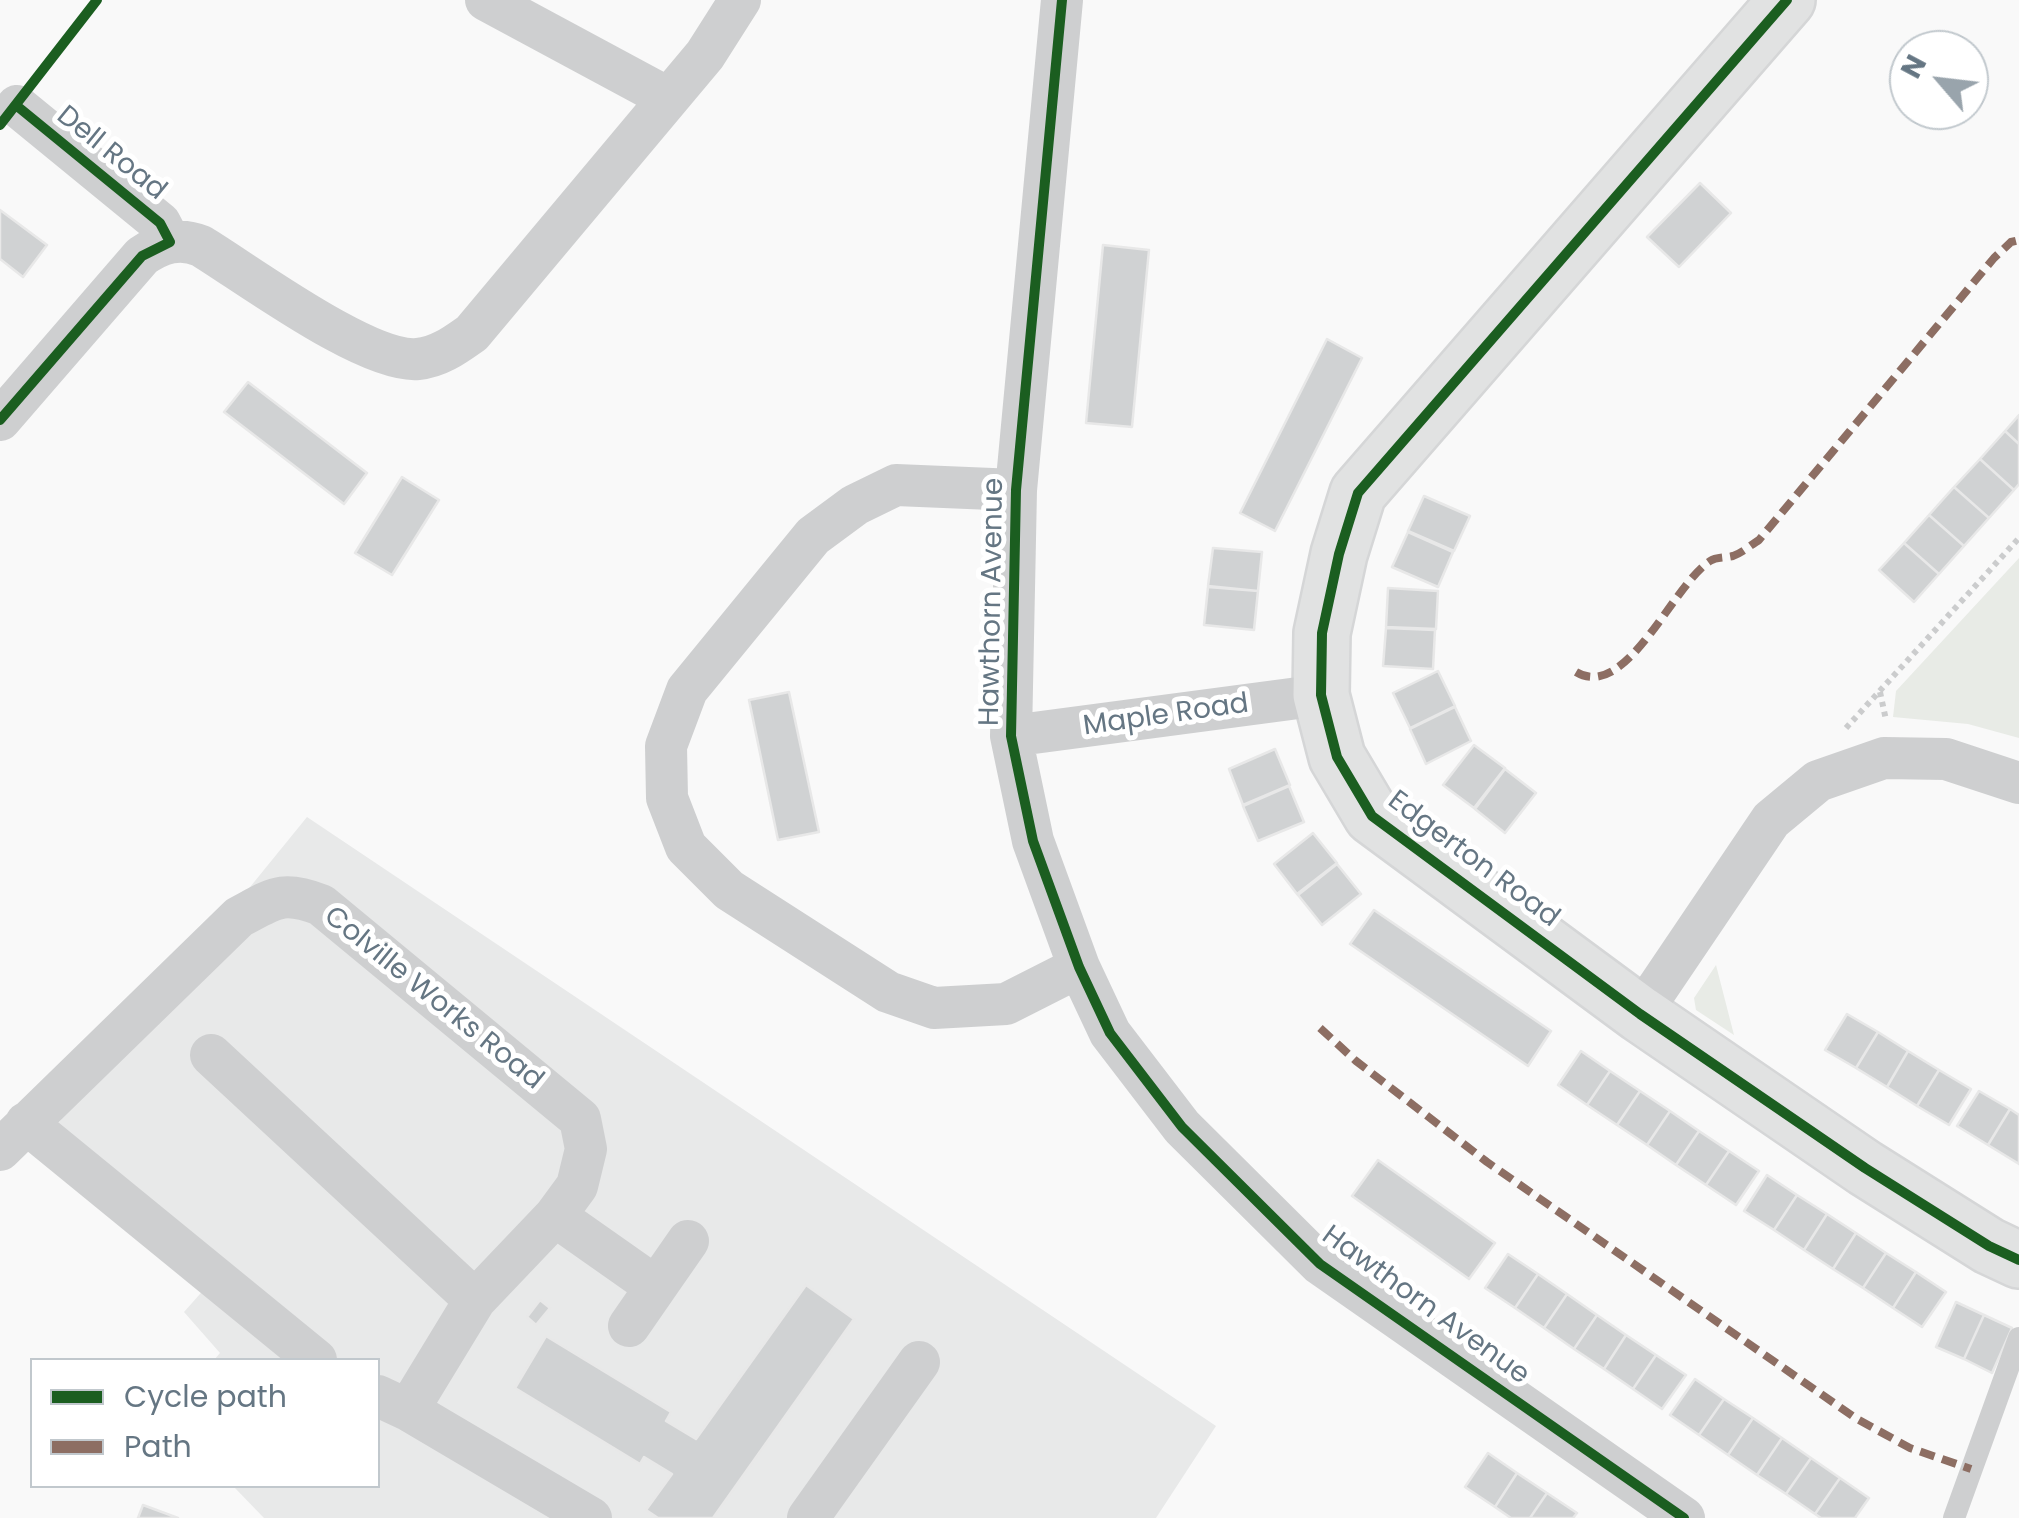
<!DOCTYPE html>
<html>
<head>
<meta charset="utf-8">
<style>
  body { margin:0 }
  #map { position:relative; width:2019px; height:1518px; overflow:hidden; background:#f9f9f9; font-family:Poppins,sans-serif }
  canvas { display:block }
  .legend { position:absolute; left:30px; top:1358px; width:350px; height:130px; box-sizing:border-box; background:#fff; border:2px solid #c1c8cd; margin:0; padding:12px 18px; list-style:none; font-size:30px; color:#657683 }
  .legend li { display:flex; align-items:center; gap:20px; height:50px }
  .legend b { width:50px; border:2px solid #c1c8cd }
  .north { position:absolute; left:1889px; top:30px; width:100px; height:100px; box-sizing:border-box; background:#fff; border:2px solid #c1c8cd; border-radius:50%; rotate:298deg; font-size:28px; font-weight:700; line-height:40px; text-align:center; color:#657683 }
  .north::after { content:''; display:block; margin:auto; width:35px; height:45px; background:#99a4ac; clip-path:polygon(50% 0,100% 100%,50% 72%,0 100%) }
</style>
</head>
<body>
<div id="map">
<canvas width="2019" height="1518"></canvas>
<ul class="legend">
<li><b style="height:12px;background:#1b5e20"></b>Cycle path</li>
<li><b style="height:12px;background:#8d6e63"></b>Path</li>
</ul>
<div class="north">N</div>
</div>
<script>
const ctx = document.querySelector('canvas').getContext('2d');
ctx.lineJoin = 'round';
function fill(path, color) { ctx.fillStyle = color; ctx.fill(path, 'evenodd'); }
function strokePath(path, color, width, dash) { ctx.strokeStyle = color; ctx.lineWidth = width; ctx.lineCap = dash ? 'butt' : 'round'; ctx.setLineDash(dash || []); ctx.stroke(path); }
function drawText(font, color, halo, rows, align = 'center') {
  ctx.font = font + ' Poppins,sans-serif'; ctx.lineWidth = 10; ctx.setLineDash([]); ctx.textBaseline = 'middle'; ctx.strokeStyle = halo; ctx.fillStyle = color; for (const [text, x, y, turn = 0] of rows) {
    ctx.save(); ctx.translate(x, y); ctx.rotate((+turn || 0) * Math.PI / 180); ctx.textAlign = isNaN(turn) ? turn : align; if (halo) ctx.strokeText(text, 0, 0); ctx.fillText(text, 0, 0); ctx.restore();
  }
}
const built = new Path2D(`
  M307,817L1216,1426L1156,1518H264L233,1486H378V1360H214L220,1353L184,1312L223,1268L54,1128Z`);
const green = new Path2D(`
  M2019,558V738L1968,724L1893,717L1896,691Z
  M1716,965L1734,1035L1696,1010L1694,998Z`);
const building = new Path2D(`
  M1700,183L1731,213L1679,267L1647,237Z
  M0,210L47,245L23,277L0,259Z
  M1103,245L1149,250L1132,427L1086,423Z
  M1327,339L1362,358L1275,531L1240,513Z
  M248,382L367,473L344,504L224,412Z
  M2019,415V444L2005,431Z
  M2005,431L2019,444V484L2014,490L1980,459Z
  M1980,459L2014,490L1989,518L1954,487Z
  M402,477L439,500L392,575L355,553Z
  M1954,487L1989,518L1964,546L1929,515Z
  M1424,496L1470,516L1454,551L1408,531Z
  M1929,515L1964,546L1939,574L1904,543Z
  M1408,532L1453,552L1438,587L1392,567Z
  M1904,543L1939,574L1914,602L1879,570Z
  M1213,548L1262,552L1258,591L1208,586Z
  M1208,587L1258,591L1254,630L1204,625Z
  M1388,588L1438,591L1436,629L1386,627Z
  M1386,628L1435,630L1433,669L1383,666Z
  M1438,671L1455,706L1410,728L1393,693Z
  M789,692L819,832L778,840L749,700Z
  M1455,707L1471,741L1426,764L1410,729Z
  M1474,745L1505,768L1474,808L1443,785Z
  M1275,749L1290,785L1243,805L1229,769Z
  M1505,769L1536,793L1505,833L1475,809Z
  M1289,786L1304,822L1258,841L1243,806Z
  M1313,833L1337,863L1297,894L1274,864Z
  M1337,864L1361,894L1322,925L1298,895Z
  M1374,910L1551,1031L1528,1066L1350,944Z
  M1847,1014L1878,1032L1856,1068L1825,1050Z
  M1878,1032L1908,1051L1887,1087L1856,1068Z
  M1581,1051L1610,1071L1587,1105L1558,1085Z
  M1908,1051L1939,1070L1917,1106L1887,1087Z
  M1939,1070L1971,1089L1949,1125L1917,1106Z
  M1610,1071L1640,1091L1617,1125L1587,1105Z
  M1640,1091L1670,1111L1647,1145L1617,1125Z
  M1979,1091L2010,1109L1988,1145L1957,1126Z
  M2010,1109L2019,1115V1164L1988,1145Z
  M1670,1111L1699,1131L1676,1165L1647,1145Z
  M1699,1131L1729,1151L1706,1185L1676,1165Z
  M1729,1151L1759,1171L1736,1205L1706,1185Z
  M1378,1160L1495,1243L1469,1279L1352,1196Z
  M1767,1175L1797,1195L1774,1230L1744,1211Z
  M1797,1195L1827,1214L1804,1250L1774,1230Z
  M1827,1214L1856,1233L1833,1269L1804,1250Z
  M1856,1233L1886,1253L1863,1288L1833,1269Z
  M1886,1253L1916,1272L1893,1308L1863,1288Z
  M1508,1254L1538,1274L1515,1308L1485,1288Z
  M1916,1272L1946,1292L1922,1327L1893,1308Z
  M1538,1274L1567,1294L1544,1328L1515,1308Z
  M806,1285L854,1319L713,1518H658L646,1510L672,1474L644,1457L640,1464L515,1388L546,1336L671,1412L666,1421L696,1439Z
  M1567,1294L1597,1315L1574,1349L1544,1328Z
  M540,1300L550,1308L536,1325L527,1317Z
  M1956,1302L1984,1315L1964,1359L1936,1347Z
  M1597,1315L1626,1335L1604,1369L1574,1349Z
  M1984,1315L2012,1328L1992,1373L1964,1359Z
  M1626,1335L1656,1355L1633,1389L1604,1369Z
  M1656,1355L1686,1375L1662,1409L1633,1389Z
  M1695,1379L1724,1399L1699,1435L1670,1415Z
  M1724,1399L1753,1418L1728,1455L1699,1435Z
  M1753,1418L1782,1438L1757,1475L1728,1455Z
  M1782,1438L1811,1458L1786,1494L1757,1475Z
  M1488,1453L1517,1473L1495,1507L1465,1487Z
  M1811,1458L1840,1478L1815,1514L1786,1494Z
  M1517,1473L1547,1493L1530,1518H1511L1495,1507Z
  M1840,1478L1869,1498L1855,1518H1821L1815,1514Z
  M1547,1493L1577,1513L1573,1518H1530Z
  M143,1505L178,1518H138Z`);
const path = new Path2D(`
  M1880,692L1886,720
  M1846,728L2019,538`);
const lane = new Path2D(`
  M1954,1518L2019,1338`);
const street = new Path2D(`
  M486,0L668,98
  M1062,0L1016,490L1011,736L1033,841L1079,967L1110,1033L1182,1127L1320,1264L1684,1518
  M17,106L160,223L170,242
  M0,420L142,256C161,243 179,237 201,246C247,274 368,364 418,359C439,357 455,345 472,333L705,55L740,0
  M1016,490L896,485L855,505L813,536L687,690L666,746L667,798L686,847L729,890L888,992L934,1008L1006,1004L1079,967
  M1011,736L1321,695
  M1640,1014L1771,820L1818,781L1884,758L1946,759L2019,783
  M211,1055L475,1300
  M26,1123L316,1360
  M0,1150L239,917C275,898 282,890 321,905L580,1119L586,1149L577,1186L555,1216L475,1300L408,1410
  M555,1216L656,1287L688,1241
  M629,1326L656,1287
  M378,1396L408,1410L591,1518
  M808,1518L919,1362`);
const secondary = new Path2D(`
  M1787,0L1358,493L1339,554L1322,633L1321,695L1337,757L1372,816L1640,1014L1865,1168L1989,1246L2019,1260`);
const quiet = new Path2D(`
  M1576,672C1626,702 1672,586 1710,561C1716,557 1725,558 1733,556C1742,553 1751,545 1759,540L1994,258L2011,242L2019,240
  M1320,1028L1356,1061L1487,1162L1857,1419L1910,1448L1971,1469`);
const cycleway = new Path2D(`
  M1062,0L1016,490L1011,736L1033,841L1079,967L1110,1033L1182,1127L1320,1264L1684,1518
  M1787,0L1358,493L1339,554L1322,633L1321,695L1337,757L1372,816L1640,1014L1865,1168L1989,1246L2019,1260
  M0,125L97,0
  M0,420L142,256L170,242L160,223L17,106`);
const streetNames = [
  ["Dell Road",111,154,39],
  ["Hawthorn Avenue",993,602,-89],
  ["Maple Road",1166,716,-8],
  ["Edgerton Road",1473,860,37],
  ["Colville Works Road",433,999,39],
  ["Hawthorn Avenue",1425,1306,36]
];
fill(built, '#e8e9e9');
fill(green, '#e8ebe6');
fill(building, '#d0d2d3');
strokePath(building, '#e8e8e8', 2.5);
strokePath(secondary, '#d5d6d7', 60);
strokePath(path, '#cbcccd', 6, [5, 5]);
strokePath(lane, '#cecfd0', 22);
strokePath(street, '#cecfd0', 42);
strokePath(secondary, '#e1e2e2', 55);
strokePath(quiet, '#8d6e63', 8, [15, 8]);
strokePath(cycleway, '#1b5e20', 10);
drawText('28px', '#657683', '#fff', streetNames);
</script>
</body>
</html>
